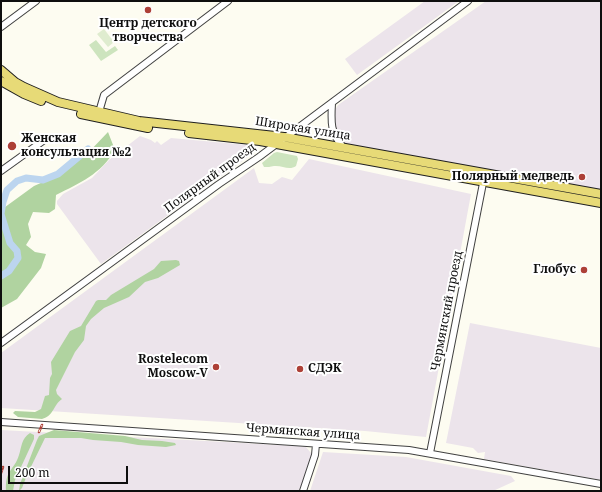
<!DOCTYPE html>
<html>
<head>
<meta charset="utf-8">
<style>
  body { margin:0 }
  #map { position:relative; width:602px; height:492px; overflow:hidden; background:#fdfcf1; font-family:"Noto Serif",serif }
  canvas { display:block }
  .frame { position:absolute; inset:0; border:2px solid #0e0e0e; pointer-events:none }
  .scale { position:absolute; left:8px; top:466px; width:120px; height:18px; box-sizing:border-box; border:2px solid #0e0e0e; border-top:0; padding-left:5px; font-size:12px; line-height:14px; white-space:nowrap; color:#0e0e0e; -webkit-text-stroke:3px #fff; paint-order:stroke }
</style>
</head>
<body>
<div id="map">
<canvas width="602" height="492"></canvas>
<div class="frame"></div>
<div class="scale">200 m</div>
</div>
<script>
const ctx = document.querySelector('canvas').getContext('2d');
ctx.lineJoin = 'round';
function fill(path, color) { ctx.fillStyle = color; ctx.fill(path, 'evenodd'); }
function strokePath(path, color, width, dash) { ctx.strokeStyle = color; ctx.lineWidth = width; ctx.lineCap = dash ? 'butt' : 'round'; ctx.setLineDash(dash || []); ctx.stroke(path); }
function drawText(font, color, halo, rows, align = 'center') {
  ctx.font = font + ' "Noto Serif",serif'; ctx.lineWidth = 4; ctx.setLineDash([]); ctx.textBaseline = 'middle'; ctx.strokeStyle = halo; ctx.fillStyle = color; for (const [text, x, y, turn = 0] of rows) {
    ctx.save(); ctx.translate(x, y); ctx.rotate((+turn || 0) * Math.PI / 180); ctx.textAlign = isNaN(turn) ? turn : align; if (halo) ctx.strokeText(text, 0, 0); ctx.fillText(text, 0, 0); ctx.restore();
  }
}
const industrial = new Path2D(`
  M425,1H459L357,75L345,59Z
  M486,1H601V190L346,144L342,142L336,133L334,116L335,110L338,105Z
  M140,136L151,140L155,143L157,141L161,145L171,138L248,145L254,148L256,151L101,264L57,204V201L63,194L92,178L109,160Z
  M309,159L471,194L426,437L365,431L1,408V353L254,168L259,183L272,184L282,177L292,180Z
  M470,323L601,348V480L484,459L485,452L478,453L473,448L446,443Z
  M1,430L299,446L306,447L311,453V458L299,491H1Z
  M323,452L406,457L511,476L515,481L493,491H310Z`);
const green = new Path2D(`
  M96,40L106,52L115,46L118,50L101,61L89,45Z
  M277,152L297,156L298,159L296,166C289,171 282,165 274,166C270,167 268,167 264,167L262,163L274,153Z`);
const forest = new Path2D(`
  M108,132L115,150C101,174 80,183 56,195L55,209L49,213L33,212L28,224L31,237L26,245L35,252L46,254L41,268L17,299L1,308V210L34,186L61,174L87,154Z
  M176,260L179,261L180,265L158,278L145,282L129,297L104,308L91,319L86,326L84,340L75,352L56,390L57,394L62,399C53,405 54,416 42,419L18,417L13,413L15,411L35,412L41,409L45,396L49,395L50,378L52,374L51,362L70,331L81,326L96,301L98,300H106L111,295L154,269L161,261Z
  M54,430L125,436L142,440L162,441L175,443L176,445L166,447L138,445L121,442L93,440L81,438H45L27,475L22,488L19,491L20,484L37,440L39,436Z
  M30,433L34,435V439L15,480L13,491H6C5,469 14,471 19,455C22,446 21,439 30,433Z`);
const pitch = new Path2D(`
  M104,29L114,42L108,47L97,34Z`);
const river = new Path2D(`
  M1,276L9,271L18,258L17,251L10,243L1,214L3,202L7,190L17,181L26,178L43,180L58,174L88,149`);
const minor = new Path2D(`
  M1,27L36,1
  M332,103C331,121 330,133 343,147
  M99,112L104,95L228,1
  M1,171L47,138
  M1,343L219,184L259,157L468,1
  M1,422L409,450L601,484
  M430,453L485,173
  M303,491L315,455L316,444`);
const major = new Path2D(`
  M1,70L15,82L24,87L58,102L139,121L284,137L601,194
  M1,81L24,94L41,101
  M81,114L148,128
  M189,133L260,141L601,203`);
const rail = new Path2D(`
  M39,432L42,425
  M1,473L3,467`);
const markers = [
  [148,10,4,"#ad4037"],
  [12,146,5,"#ad4037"],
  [582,177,4,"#ad4037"],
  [584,270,4,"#ad4037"],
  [216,367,4,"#ad4037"],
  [300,369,4,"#ad4037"]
];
const poiNames = [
  ["Центр детского",148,24,"center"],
  ["творчества",148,38,"center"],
  ["Женская",21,139,"left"],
  ["консультация №2",21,153,"left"],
  ["Полярный медведь",574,177],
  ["Глобус",576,270],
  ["Rostelecom",208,360],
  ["Moscow-V",208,374],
  ["СДЭК",308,369,"left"]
];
const streetNames = [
  ["Широкая улица",303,129,9],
  ["Полярный проезд",210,178,-36],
  ["Чермянский проезд",447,311,-79],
  ["Чермянская улица",303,432,4]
];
fill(industrial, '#ece4eb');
fill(green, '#cde4be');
fill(forest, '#b0d3a0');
fill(pitch, '#dfeccf');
strokePath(river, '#bcd5ef', 7);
strokePath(minor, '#414141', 8);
strokePath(major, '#1f1f1f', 10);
strokePath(minor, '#fff', 6);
strokePath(major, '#e7da77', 8);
strokePath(rail, '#ad4037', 2.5);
strokePath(rail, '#fff', 1, [3]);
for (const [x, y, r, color] of markers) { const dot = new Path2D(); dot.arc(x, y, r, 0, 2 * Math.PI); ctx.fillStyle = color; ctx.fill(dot); strokePath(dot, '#fff', 1.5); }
drawText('bold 12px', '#0e0e0e', '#fff', poiNames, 'right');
drawText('12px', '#0e0e0e', '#fff', streetNames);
</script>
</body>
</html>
